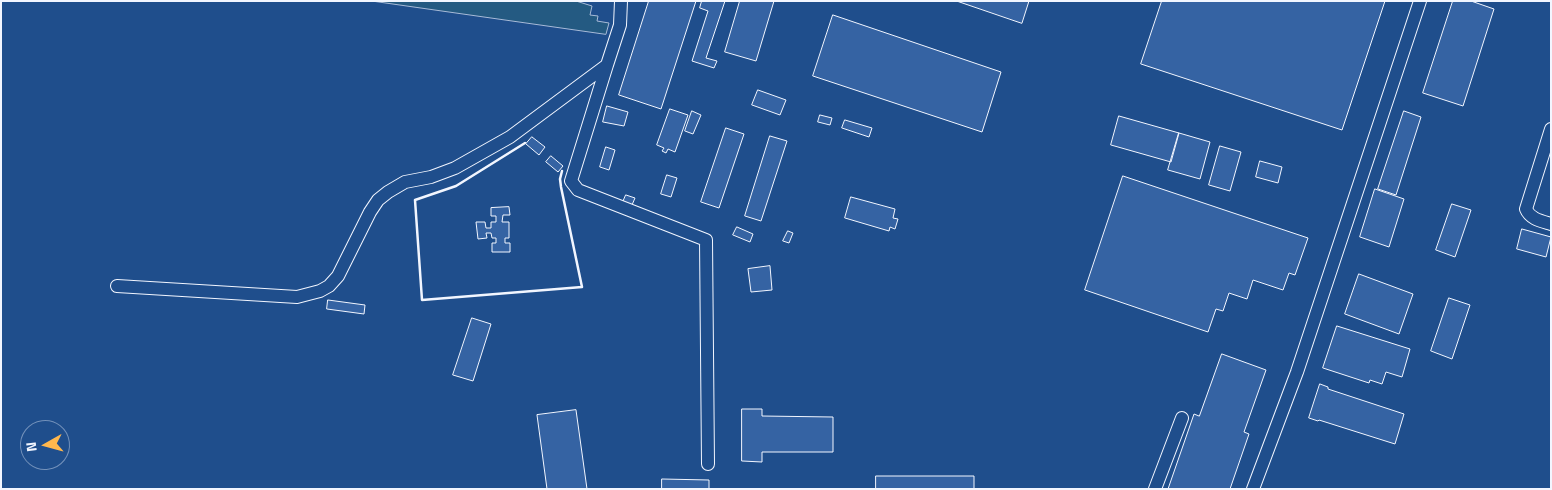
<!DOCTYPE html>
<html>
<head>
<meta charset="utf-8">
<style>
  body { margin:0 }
  #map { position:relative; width:1552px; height:490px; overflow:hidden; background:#1f4e8c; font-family:"Titillium Web",sans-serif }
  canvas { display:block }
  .frame { position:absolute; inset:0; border:2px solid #f2f6ff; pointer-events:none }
  .north { position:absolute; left:20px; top:420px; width:50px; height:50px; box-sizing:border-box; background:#1f4e8c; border:1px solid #7391ba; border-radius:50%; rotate:263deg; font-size:14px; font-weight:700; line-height:20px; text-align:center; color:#f2f6ff }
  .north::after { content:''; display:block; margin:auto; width:18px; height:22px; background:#ffb74d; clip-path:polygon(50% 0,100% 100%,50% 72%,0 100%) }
</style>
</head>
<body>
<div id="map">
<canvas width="1552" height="490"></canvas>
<div class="frame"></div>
<div class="north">N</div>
</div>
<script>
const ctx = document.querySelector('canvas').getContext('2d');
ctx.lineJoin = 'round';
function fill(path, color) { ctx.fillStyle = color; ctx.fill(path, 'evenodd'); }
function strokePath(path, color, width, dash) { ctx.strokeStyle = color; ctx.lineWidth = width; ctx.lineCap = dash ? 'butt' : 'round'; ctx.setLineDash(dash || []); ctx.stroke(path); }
const green = new Path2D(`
  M372,1H576L592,6L590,15L598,16L597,21L609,23L606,34Z`);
const building = new Path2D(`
  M649,1H696L661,109L619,95Z
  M702,1H725L706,58L717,61L714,68L692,61L708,11L700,8Z
  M740,1H774L756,61L725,52Z
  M957,1H1029L1022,23Z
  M1162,1H1385L1342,130L1141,64Z
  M1453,1H1471L1494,9L1463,106L1423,93Z
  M833,15L1001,72L982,132L813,76Z
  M758,90L786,100L780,115L752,105Z
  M607,106L628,112L624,126L603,122Z
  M670,109L688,115L675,152L668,149L666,153L662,151L664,148L657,145Z
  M692,111L701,115L693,134L685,131Z
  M1404,111L1421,117L1396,195L1378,189Z
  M820,115L832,118L830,125L818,122Z
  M1119,116L1179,133L1171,162L1111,145Z
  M845,120L872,128L869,137L842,128Z
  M726,128L744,134L719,208L701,202Z
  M1179,133L1210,142L1200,179L1168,170Z
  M770,136L787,141L761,221L745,216Z
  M532,137L545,147L539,155L526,144Z
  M1220,146L1241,152L1230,191L1209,185Z
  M606,147L615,150L609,170L600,167Z
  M551,156L563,166L558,172L546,162Z
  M1260,161L1282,167L1278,183L1256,177Z
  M667,175L677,178L671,197L661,194Z
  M1123,176L1308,238L1295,275L1289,273L1283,290L1253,280L1247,299L1229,293L1223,311L1216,309L1208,332L1085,290Z
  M1375,189L1404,199L1389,247L1360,237Z
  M626,195L635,198L632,205L623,202Z
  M851,197L895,209L893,218L898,219L895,229L890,227L889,231L845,218Z
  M1452,204L1471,210L1455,257L1436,250Z
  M509,207L510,215H503L502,222H509V238H505V243H510V252H492V243H496V238H492L491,233H486L487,238L478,239L476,222H485L486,228H491V222H496V216H491V208Z
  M737,227L753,234L750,242L733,235Z
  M1522,229L1551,237L1546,257L1517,249Z
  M788,231L793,233L789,243L783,241Z
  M770,266L772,290L751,292L748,269Z
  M1359,274L1413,294L1399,334L1345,314Z
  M1449,298L1470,305L1452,359L1431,351Z
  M328,300L365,305L364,314L327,309Z
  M472,318L491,324L473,381L453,375Z
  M1337,326L1410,349L1402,377L1386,372L1382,384L1370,380L1369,383L1323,368Z
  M1222,354L1266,370L1244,432L1249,434L1230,489H1168L1194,414L1199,416Z
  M1320,384L1328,387V389L1404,414L1395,444L1319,420L1318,421L1309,418Z
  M742,409H762V416L833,417V452H762V462L742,461Z
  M576,410L587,489H547L537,415Z
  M876,476H974V489H876Z
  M662,479L709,480V489H662Z`);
const minor = new Path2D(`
  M607,65L571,181L578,190L706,240L708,464
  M1551,129L1526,209C1530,219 1541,221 1551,224
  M117,286L297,297L320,291L329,286L338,276L370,212L378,200L388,192L405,182L431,177L455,168L510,137L607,65L620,25L621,1
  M1155,489L1182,418
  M1253,489L1297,372L1420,1`);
const wall = new Path2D(`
  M525,143L456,186L415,200L422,300L582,287L561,187L560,179L562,171`);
fill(green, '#245a82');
strokePath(green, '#a8bbd7', 1);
fill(building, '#3563a3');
strokePath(building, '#f2f6ff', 1);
strokePath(minor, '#f2f6ff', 14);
strokePath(minor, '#1f4e8c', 12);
strokePath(wall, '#f2f6ff', 2.5);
</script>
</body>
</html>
